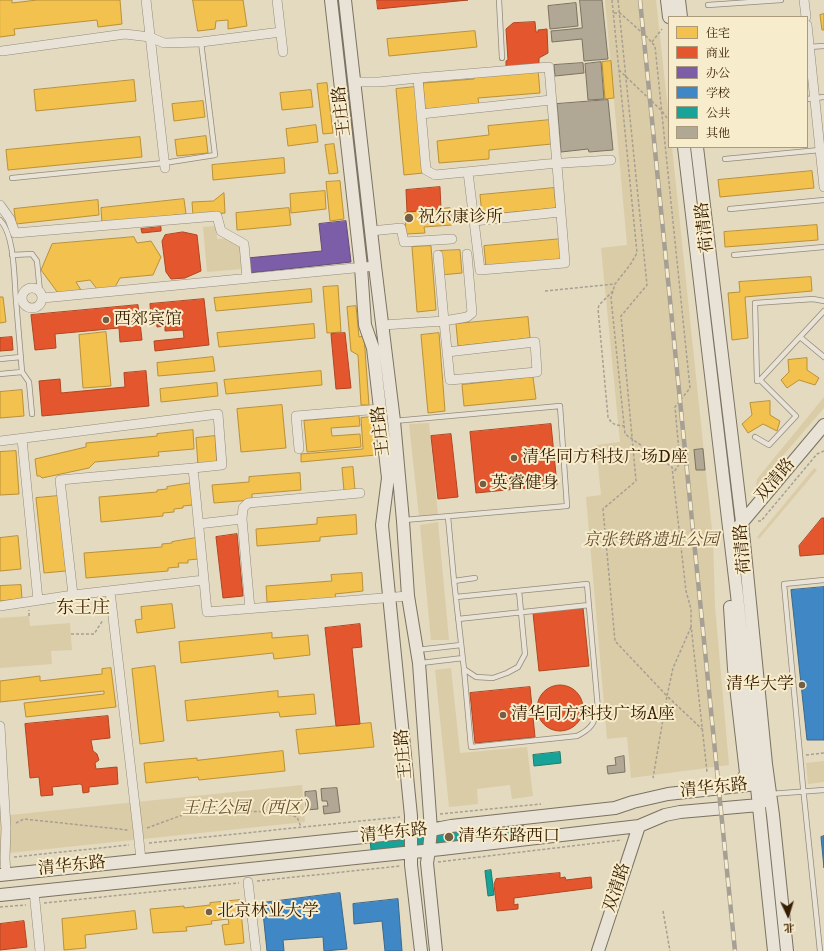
<!DOCTYPE html>
<html>
<head>
<meta charset="utf-8">
<style>
  body { margin:0 }
  #map { position:relative; width:824px; height:951px; overflow:hidden; background:#e3dac0; font-family:"IM FELL DW Pica","Noto Serif SC",serif }
  canvas { display:block }
  .legend { position:absolute; left:668px; top:16px; width:140px; height:132px; box-sizing:border-box; background:#f7eccc; border:1px solid #ab997b; margin:0; padding:5px 7px; list-style:none; font-size:12px; color:#381d01 }
  .legend li { display:flex; align-items:center; gap:8px; height:20px }
  .legend b { width:20px; border:1px solid #ab997b }
  .north { position:absolute; left:768px; top:895px; width:40px; height:40px; -webkit-text-stroke:3px #f7eccc; paint-order:stroke; rotate:176deg; font-size:11px; font-weight:700; line-height:16px; text-align:center; color:#381d01 }
  .north::after { content:''; display:block; margin:auto; width:14px; height:18px; background:#381d01; clip-path:polygon(50% 0,100% 100%,50% 72%,0 100%) }
</style>
</head>
<body>
<div id="map">
<canvas width="824" height="951"></canvas>
<ul class="legend">
<li><b style="height:11px;background:#f2c14e"></b>住宅</li>
<li><b style="height:11px;background:#e4572e"></b>商业</li>
<li><b style="height:11px;background:#7b5ea7"></b>办公</li>
<li><b style="height:11px;background:#3f88c5"></b>学校</li>
<li><b style="height:11px;background:#17a398"></b>公共</li>
<li><b style="height:11px;background:#b0a794"></b>其他</li>
</ul>
<div class="north">北</div>
</div>
<script>
const ctx = document.querySelector('canvas').getContext('2d');
ctx.lineJoin = 'round';
function fill(path, color) { ctx.fillStyle = color; ctx.fill(path, 'evenodd'); }
function strokePath(path, color, width, dash) { ctx.strokeStyle = color; ctx.lineWidth = width; ctx.lineCap = dash ? 'butt' : 'round'; ctx.setLineDash(dash || []); ctx.stroke(path); }
function drawText(font, color, halo, rows, align = 'center') {
  ctx.font = font + ' "IM FELL DW Pica","Noto Serif SC",serif'; ctx.lineWidth = 4; ctx.setLineDash([]); ctx.textBaseline = 'middle'; ctx.strokeStyle = halo; ctx.fillStyle = color; for (const [text, x, y, turn = 0] of rows) {
    ctx.save(); ctx.translate(x, y); ctx.rotate((+turn || 0) * Math.PI / 180); ctx.textAlign = isNaN(turn) ? turn : align; if (halo) ctx.strokeText(text, 0, 0); ctx.fillText(text, 0, 0); ctx.restore();
  }
}
const green = new Path2D(`
  M605,0H656L669,119V147H672L713,539L715,606L729,765L631,778L627,737L607,739L586,497L601,495L596,445L620,442L601,248L627,245Z
  M216,226L217,239L232,238L240,244L242,269L207,272L203,227Z
  M824,397V408L756,487L757,479Z
  M429,423L438,515L419,516L409,424Z
  M814,468L817,470L759,539L757,537Z
  M438,522L449,640H431L420,525Z
  M29,616L30,626L70,623L72,650L51,651L52,664L0,668V618Z
  M451,668L460,753L527,747L533,796L512,799L510,785L477,789L478,804L449,807L435,670Z
  M824,761V782L808,784L806,763Z
  M302,785L305,822L0,854V816Z`);
const homes = new Path2D(`
  M0,0H12V3L37,0H120L122,24L98,27L97,20L14,29L15,35L0,37Z
  M193,0H243L247,26L228,29V20L216,21L215,29L198,31Z
  M824,14V30H822L820,15Z
  M475,31L477,47L389,56L387,39Z
  M611,61L614,98L605,99L602,62Z
  M538,69L540,93L478,98L479,105L425,109L423,83L474,79V74Z
  M134,80L136,101L36,111L34,90Z
  M327,83L333,133L323,134L317,84Z
  M415,87L423,173L404,175L396,89Z
  M311,90L313,107L282,110L280,93Z
  M203,101L205,117L174,121L172,104Z
  M550,120L552,144L489,150V159L439,163L437,141L489,135L488,126Z
  M316,125L318,142L288,146L286,129Z
  M206,136L208,153L177,156L175,140Z
  M140,137L142,157L8,170L6,150Z
  M334,144L338,173L329,174L325,145Z
  M284,158L285,173L213,180L212,165Z
  M812,171L814,188L720,197L718,180Z
  M340,181L344,219L330,221L326,182Z
  M554,188L556,208L482,215L480,195Z
  M325,191L326,209L291,213L290,194Z
  M224,193L225,213L193,216L192,202L213,201Z
  M184,199L186,214L102,223L101,208Z
  M98,200L99,215L16,224L14,209Z
  M289,208L291,225L237,230L236,213Z
  M450,208L452,225L424,227L425,233L406,234L405,213Z
  M817,225L818,240L725,247L724,232Z
  M134,237L137,243L151,241L161,257L153,275L120,278L115,287L97,289L90,280L76,282L81,290L58,293L41,270L52,244Z
  M562,239L564,260L486,267L484,246Z
  M431,246L436,310L417,312L412,247Z
  M460,250L462,273L441,275L439,251Z
  M811,277L812,291L745,297L748,338L732,340L728,293L740,292L739,282Z
  M338,286L341,332L327,333L323,287Z
  M311,289L312,302L216,311L214,298Z
  M0,297H3L6,322L0,323Z
  M356,306L359,337L364,336L369,405H361L358,355L351,351L347,307Z
  M528,317L530,338L458,346L456,324Z
  M314,324L315,338L219,347L217,333Z
  M106,332L111,386L83,388L79,335Z
  M439,333L445,411L428,413L421,335Z
  M213,357L215,371L158,376L157,363Z
  M807,358V370L819,378L815,385L799,380L787,388L781,380L789,372L788,360Z
  M321,371L322,385L226,394L224,380Z
  M533,377L536,399L464,406L462,385Z
  M217,383L218,396L161,402L160,389Z
  M22,390L24,416L0,418V392Z
  M770,401V415L780,421L777,431L763,424L748,433L742,424L752,415L750,403Z
  M282,405L286,448L241,452L237,409Z
  M359,416L360,426L331,428L332,436L360,434L361,447L307,452L304,421Z
  M373,417L376,455L301,462V454L363,449L361,418Z
  M193,430L194,449L158,452L159,456L95,462L89,468L42,478L40,476H37L35,459L86,447V443L157,436V434Z
  M215,436L217,465L198,466L196,438Z
  M16,451L19,494L0,495V452Z
  M353,467L355,490L344,491L342,468Z
  M300,473L301,490L252,494V500L214,503L212,485L249,482V477Z
  M192,483L193,505L183,506V508L174,509V512L163,513V516L101,522L99,497L157,492V490L167,489V487Z
  M58,496L66,571L44,573L36,498Z
  M356,515L357,534L320,537V541L257,546L256,529L317,524V518Z
  M18,536L21,569L0,571V538Z
  M196,538L198,559L188,560V563H178L179,567L168,568V571L86,578L84,553L162,547V544L172,543V542Z
  M362,573L363,591L335,594L336,598L267,602L266,586L332,581L331,575Z
  M21,585L22,599L0,601V586Z
  M172,604L175,628L137,633L135,620L142,619L141,607Z
  M272,633V638L308,635L310,655L274,659L273,653L181,663L179,642Z
  M155,666L164,741L140,744L132,669Z
  M111,668L116,707L26,717L24,703L104,694V691L0,702V681L40,676V681L102,674V669Z
  M278,691V697L314,694L316,714L280,717L279,712L187,721L185,701Z
  M371,723L374,747L299,754L296,730Z
  M283,751L285,771L199,780L198,777L146,783L144,763L197,758V760Z
  M240,900L244,943L225,945L222,925L229,924L228,919L211,921L212,924L186,927L187,931L153,933L150,909L184,906V908L210,905V903Z
  M135,911L137,929L85,935L86,948L64,950L62,919Z`);
const shops = new Path2D(`
  M377,0H468L378,9Z
  M535,22L536,32H538V30L547,29L548,53L539,58V64L506,67V61L508,60L506,29L513,23Z
  M440,187L441,209L407,212L406,190Z
  M161,227V231L142,233L141,229Z
  M183,232L197,235L201,271L185,278L171,279L166,272L162,241L165,235Z
  M204,299L209,345L155,351L154,341L184,338L183,330L165,331V326L157,327L156,317H151L150,304Z
  M138,305L142,340L120,342L119,328L55,334L56,348L35,350L31,315Z
  M345,333L351,388L336,389L331,334Z
  M12,337L13,350L0,351V338Z
  M146,371L149,406L42,416L39,381L60,379L61,393L125,387L124,373Z
  M551,424L557,485L476,493L470,432Z
  M451,434L458,497L438,499L431,436Z
  M822,518H824V554L800,556L799,546Z
  M237,534L243,596L223,598L216,537Z
  M583,608L589,666L539,671L533,613Z
  M360,624L362,647L352,648L360,724L336,726L325,628Z
  M537 708a23 23 0 1 1 46 0a23 23 0 1 1-46 0Z
  M530,687L535,737L475,743L470,693Z
  M108,716L110,738L91,740L93,751L97,754L99,760L95,763L96,769L117,767L118,784L89,787V792L83,793L82,785L80,784L52,787L53,795L41,796L39,777L30,778L25,724Z
  M560,873V878L565,877L566,880L591,877L592,888L514,898V905L518,904V909L497,911L494,884L496,879Z
  M24,921L27,947L0,950V924Z`);
const offices = new Path2D(`
  M346,221L351,262L249,273L247,258L322,251L319,224Z`);
const schools = new Path2D(`
  M824,587V740H807L791,590Z
  M824,836V868L821,837Z
  M340,893L347,949L324,951L323,937L283,940L284,951H267L262,903Z
  M398,899L402,951H385L382,921L354,924L353,904Z`);
const public = new Path2D(`
  M560,752L561,763L534,766L533,755Z
  M522,814L525,845L372,860L369,829Z
  M491,870L494,895L488,896L485,871Z`);
const building = new Path2D(`
  M580,0H602L608,59L584,61L582,39L552,42L551,31L582,28Z
  M576,3L578,26L550,29L548,6Z
  M601,62L604,99L588,100L585,64Z
  M583,63L584,73L555,76L554,65Z
  M608,100L613,150L589,152L588,149L561,152L557,104Z
  M703,449L705,470H696L694,450Z
  M624,756L625,772L608,774L607,766L616,765L615,758Z
  M337,788L340,812L324,814L323,806H328L327,801H322L321,789Z
  M316,791L318,809L306,810L305,792Z`);
const path = new Path2D(`
  M612,0L637,253L630,265L615,284L611,298L625,434L672,467L686,591L691,609V625L707,772
  M618,0L647,285L621,316L636,481L603,509L615,641L667,696L653,778
  M614,13H620L647,37L655,46L690,388L675,407L680,463L674,472
  M652,42L662,29
  M619,70L662,111L669,121
  M545,291L615,284
  M613,291L599,305L598,309L608,417C612,425 616,425 624,426
  M758,521H761L817,454L824,451
  M29,616V610
  M691,627L673,668L667,696L703,730
  M71,634H94L103,620
  M806,755L824,753
  M440,814L541,804
  M16,823L24,819L128,830
  M147,828L196,810L278,812L297,817L301,827
  M149,843L400,817
  M14,857L129,845
  M438,862L622,840
  M257,881L400,866
  M44,903L239,883
  M0,907L26,905
  M663,911L670,951`);
const lane = new Path2D(`
  M499,0L502,58
  M708,5L781,0
  M808,47L824,46
  M807,99L824,97
  M725,159L820,150
  M12,178L164,163L215,155L201,42
  M730,209L824,200
  M0,220C15,235 14,279 16,300L21,299
  M12,255L32,254L37,261L40,292
  M734,255L824,247
  M16,300L22,372L29,382L32,414
  M824,301L813,299L755,303L757,381L760,380L824,311
  M800,337L824,357
  M0,359L21,357
  M0,374L22,372
  M394,421L560,406L567,506L404,520
  M755,437L769,445L796,416L760,380
  M448,517L454,581
  M475,578L454,581L464,669L476,677L493,678L507,673L518,667L525,654L519,591
  M456,597L587,584L598,709C594,724 591,729 577,736L471,747L464,669
  M458,619L589,605
  M417,650L461,645
  M421,663L463,658
  M770,794L824,790
  M820,951L803,787L784,584L824,580`);
const street = new Path2D(`
  M146,0L165,168
  M277,0L283,52
  M804,0L806,17
  M807,25L824,187
  M2,51L125,34L150,37L164,43L201,42L281,32
  M418,78L549,67L565,263L480,270L468,172
  M354,82H379L418,78L426,170L435,175L547,164L611,160
  M421,114L551,100
  M0,205L10,219L15,233L217,216L221,231L244,244L247,278
  M474,221L560,212
  M371,231L401,228L404,242L452,239
  M438,255L444,321L467,317L472,313L467,254
  M22 298a10 10 0 1 1 20 0a10 10 0 1 1-20 0Z
  M43,298L375,266
  M383,325L444,321L450,380L537,372L535,342L447,352
  M22,439L38,600
  M0,441L218,414L222,465L193,468
  M299,449L296,416L380,409
  M242,519L243,508L248,503L360,493
  M198,524L242,519L250,609
  M110,591L138,831L141,860
  M73,595L60,480L193,468L204,580
  M0,606L73,595L204,580L207,612L408,596
  M0,726L6,828L5,858L6,874
  M248,882L256,951
  M34,891L40,951`);
const secondary = new Path2D(`
  M331,0L361,267L365,325L373,348L388,478L382,525L411,816V865L421,951
  M345,0L375,266L394,421L403,521L408,596L419,663L431,830L429,850L427,863L436,951
  M667,0L669,17
  M679,0L681,17
  M684,147L737,595L774,951
  M697,147L742,522L766,764L773,815L787,951
  M740,525L824,425
  M730,607L734,669L746,773L743,780L736,786
  M0,875L431,830L451,826L615,808L633,802L668,794L757,784L763,789
  M0,895L442,849L639,826L665,815L680,812L759,805L765,799
  M598,951L639,826`);
const rail = new Path2D(`
  M640,0L735,951`);
const markers = [
  [409,218,5,"#745f44"],
  [106,320,4,"#745f44"],
  [514,458,4,"#745f44"],
  [483,484,4,"#745f44"],
  [802,685,4,"#745f44"],
  [503,715,4,"#745f44"],
  [449,837,5,"#745f44"],
  [209,912,4,"#745f44"]
];
const streetNames = [
  ["王庄路",343,111,-96],
  ["荷清路",706,227,-97],
  ["王庄路",382,431,-96],
  ["双清路",776,481,-50],
  ["荷清路",744,549,-95],
  ["王庄路",405,754,-95],
  ["清华东路",714,789,-6],
  ["清华东路",394,834,-6],
  ["清华东路",72,867,-6],
  ["双清路",618,888,-72]
];
const poiNames = [
  ["祝尔康诊所",418,218],
  ["西郊宾馆",114,320],
  ["清华同方科技广场D座",522,458],
  ["英睿健身",491,484],
  ["清华大学",794,685,"right"],
  ["清华同方科技广场A座",511,715],
  ["清华东路西口",458,837],
  ["北京林业大学",217,912]
];
const parkNames = [
  ["京张铁路遗址公园",651,541],
  ["王庄公园（西区）",250,809]
];
const neighbourhoodNames = [
  ["东王庄",83,609]
];
fill(green, '#dacca7');
fill(homes, '#f2c14e');
strokePath(homes, '#ba9037', 1);
fill(shops, '#e4572e');
strokePath(shops, '#b04620', 1);
fill(offices, '#7b5ea7');
strokePath(offices, '#674a75', 1);
fill(schools, '#3f88c5');
strokePath(schools, '#3d688a', 1);
fill(public, '#17a398');
strokePath(public, '#217b6b', 1);
fill(building, '#b0a794');
strokePath(building, '#7b7261', 1);
strokePath(lane, '#948b7a', 6);
strokePath(street, '#948b7a', 10);
strokePath(secondary, '#7b7261', 14);
strokePath(path, '#a69f93', 1.5, [3, 2]);
strokePath(lane, '#e8e3d6', 4.5);
strokePath(street, '#e8e3d6', 9);
strokePath(secondary, '#e8e3d6', 12);
strokePath(rail, '#a69f93', 4.5);
strokePath(rail, '#f7eccc', 3, [9]);
for (const [x, y, r, color] of markers) { const dot = new Path2D(); dot.arc(x, y, r, 0, 2 * Math.PI); ctx.fillStyle = color; ctx.fill(dot); strokePath(dot, '#f7eccc', 1.5); }
drawText('17px', '#381d01', '#f7eccc', streetNames);
drawText('17px', '#381d01', '#f7eccc', poiNames, 'left');
drawText('italic 17px', '#664e2d', '#f7eccc', parkNames);
drawText('18px', '#381d01', '#f7eccc', neighbourhoodNames);
</script>
</body>
</html>
